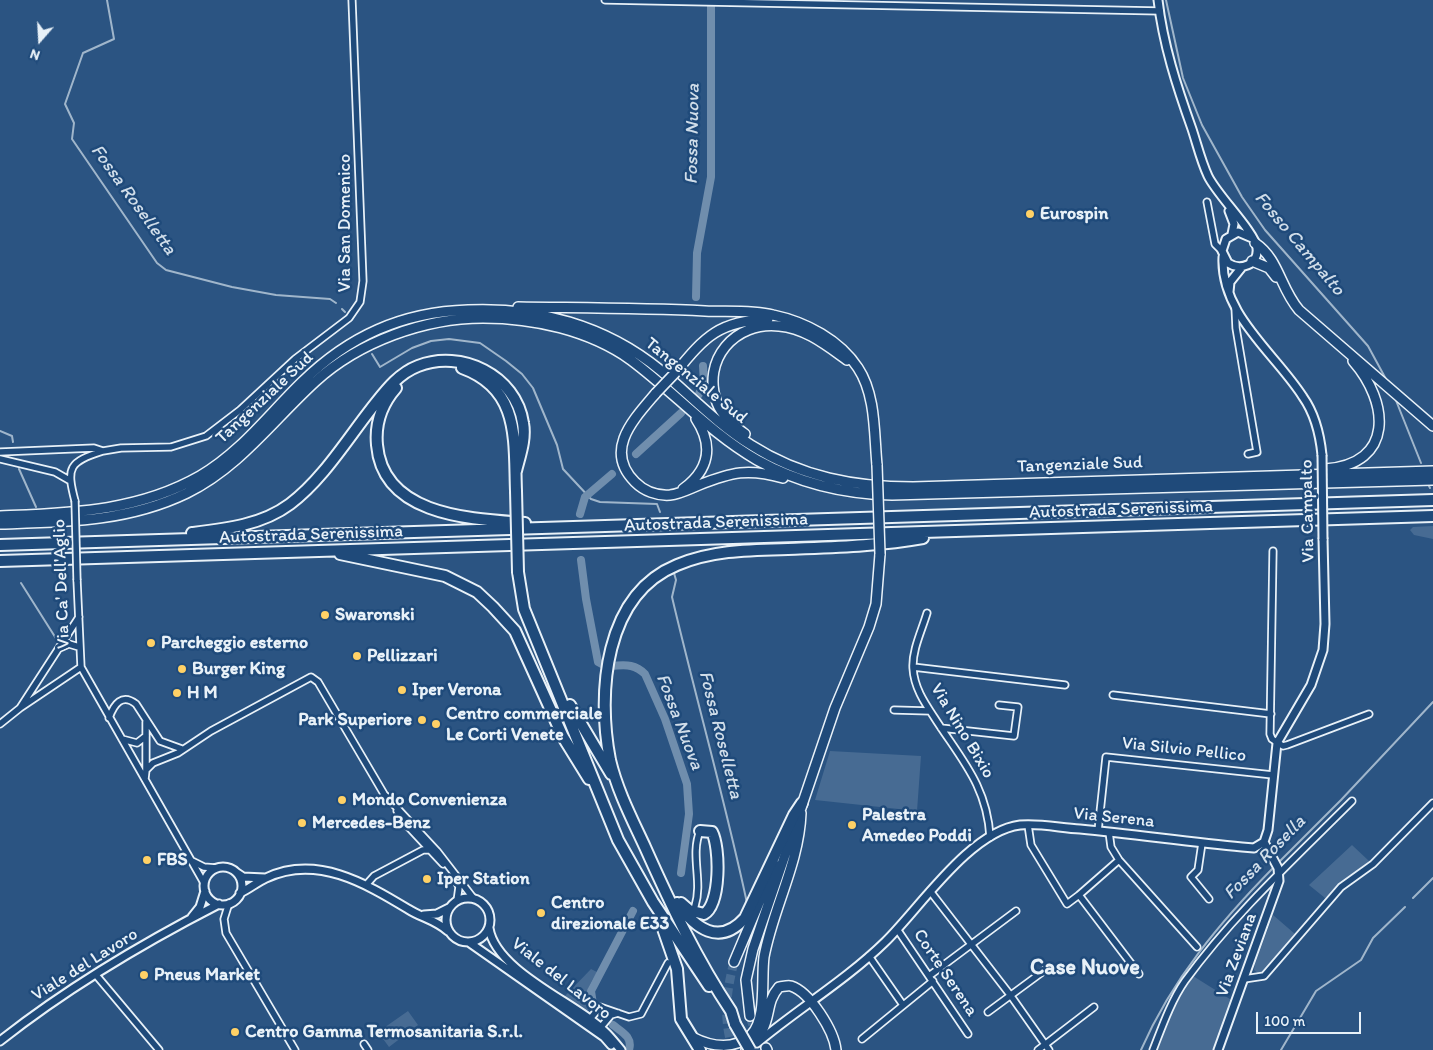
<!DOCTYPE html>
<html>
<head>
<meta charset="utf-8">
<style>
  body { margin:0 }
  #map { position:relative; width:1433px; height:1050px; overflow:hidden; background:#2b5482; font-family:Itim,sans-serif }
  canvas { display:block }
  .north { position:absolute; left:15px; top:15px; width:50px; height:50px; -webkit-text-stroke:4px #1f4a7a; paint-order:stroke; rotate:199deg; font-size:14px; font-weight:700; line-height:20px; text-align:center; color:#e8f1f8 }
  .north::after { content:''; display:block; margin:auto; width:18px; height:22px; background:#e8f1f8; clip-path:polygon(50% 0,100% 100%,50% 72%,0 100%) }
  .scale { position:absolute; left:1256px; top:1012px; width:105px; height:22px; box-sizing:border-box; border:2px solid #e8f1f8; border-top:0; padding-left:6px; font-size:15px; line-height:18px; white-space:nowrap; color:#e8f1f8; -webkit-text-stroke:4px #1f4a7a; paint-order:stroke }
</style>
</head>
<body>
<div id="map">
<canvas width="1433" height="1050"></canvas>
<div class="north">N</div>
<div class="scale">100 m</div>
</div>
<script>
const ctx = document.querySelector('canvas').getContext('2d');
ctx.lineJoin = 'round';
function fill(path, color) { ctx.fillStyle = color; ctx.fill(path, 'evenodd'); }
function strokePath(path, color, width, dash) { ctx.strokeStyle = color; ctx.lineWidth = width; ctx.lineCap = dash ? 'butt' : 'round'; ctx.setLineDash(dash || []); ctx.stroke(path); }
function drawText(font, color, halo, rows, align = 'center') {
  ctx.font = font + ' Itim,sans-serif'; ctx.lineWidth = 5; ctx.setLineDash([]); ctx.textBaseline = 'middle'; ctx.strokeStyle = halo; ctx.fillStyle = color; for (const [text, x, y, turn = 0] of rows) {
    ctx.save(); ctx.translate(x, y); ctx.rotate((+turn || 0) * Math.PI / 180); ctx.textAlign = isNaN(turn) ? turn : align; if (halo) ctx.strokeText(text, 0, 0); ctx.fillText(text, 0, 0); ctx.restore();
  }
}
const green = new Path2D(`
  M1433,526V539L1414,535L1410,530L1413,527Z
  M830,751L921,756L917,811L815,800Z
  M1352,845L1369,861L1325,898L1309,885Z
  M1273,915L1295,934L1263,972L1259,974L1254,970L1255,964Z
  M591,969L597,972C589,986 583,994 590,1009L585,1011L564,997Z
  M1193,976L1233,1001L1213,1050H1156L1173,1009Z
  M408,1011L418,1025L389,1047L378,1032Z`);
const stream = new Path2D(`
  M107,0L114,39L83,53L65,104L74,123L72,139L157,263L166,270L232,287L276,295L330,299L336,303
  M1166,0L1183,78L1202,125L1242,197L1265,230L1368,346L1387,381
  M342,309L345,312
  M372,354L380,367L412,348L431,341L449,339L480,343L506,361L522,374L533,388L557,445L563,469L591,499L600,502L657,504L660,512
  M1395,398L1421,463
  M0,431L12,436L13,442
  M19,469L36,507
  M1429,486L1430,488
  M674,573L676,580L672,597C696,699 725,800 747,903
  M21,583L57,640
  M1277,864L1341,800L1433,702
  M1413,898L1433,878
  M1141,1050C1172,979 1221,921 1274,867
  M1281,1050L1316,991L1361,960L1373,938L1405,907`);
const canal = new Path2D(`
  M696,297L697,253L711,177V0
  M699,394L704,383L703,366
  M636,454L681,413
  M580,514L585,497L612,474
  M581,560L586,599L598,662C612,672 628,657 645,674L665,719L687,784L689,814L681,873
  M593,1004L591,991L633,911
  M613,1025C622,1032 633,1037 629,1050`);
const trunkTunnel = new Path2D(`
  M750,1016L755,1032L766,1048
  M733,1050C723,1019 726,993 734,962`);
const minor = new Path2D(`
  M605,0L1160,11
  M1207,202L1215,244L1222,251
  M1235,307L1236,328L1257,452L1248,454
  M0,452L94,448L103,451L121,448L171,447L206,436L240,410L295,359L349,318L360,302L363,281L352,0
  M0,459L55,472L69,480
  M75,501C66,467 69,462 103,451
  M1273,551L1270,734L1272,739L1283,746L1287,745L1369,714
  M77,580L81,667L204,883
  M927,613C922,630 912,650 913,668C914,687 924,702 934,717C960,758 987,785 990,837
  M60,648L69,644L79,647
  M913,667L1065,685
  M1113,695L1271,714
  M20,708L79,617
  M894,710L930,711
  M109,718C114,704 122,693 136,704L160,741L182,749
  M0,724L20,708L81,667
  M941,728L1014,736L1018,707L999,705
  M122,739L137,743L146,736
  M146,770V722
  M145,779L146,770L153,763L178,753L211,731L311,677L318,682L384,794L437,851L474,899
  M397,811L402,820L443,864
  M1028,825L1031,845L1067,904L1079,895
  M1098,831L1106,757L1273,775
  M1109,832L1111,847L1119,860L1197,947
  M1202,843L1198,870L1191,877L1209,899
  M190,860L204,867L217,868
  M1119,860L1079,895L1139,974
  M454,877L459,887L457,901
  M366,885L374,876L423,850H430
  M930,891L1011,996L1049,1050
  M229,903L224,919L226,933L295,1050
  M695,906C703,881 690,855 700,831
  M897,929L968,1034
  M869,956L903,1005
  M96,975L159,1050
  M929,976L1016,911
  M1244,979L1264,976L1341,887L1373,864L1433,803
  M988,1012L1045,970
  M590,1019L600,1007L629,1017L641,1014L668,963
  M601,1027L611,1015L618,1013
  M862,1039L933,981
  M364,1044L368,1050
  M1038,1050L1094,1007
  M1153,1050C1162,1027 1171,1001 1185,981C1233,915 1295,858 1352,801`);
const tertiary = new Path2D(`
  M1158,0C1163,44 1177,87 1192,129C1197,144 1201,161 1208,176C1217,195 1255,232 1257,248C1259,265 1240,271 1228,263L1222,251L1226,239L1238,232L1252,238
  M1229,211L1234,224L1232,234
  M1223,257C1220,314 1275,353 1303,397C1315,414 1320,435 1322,455
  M1229,292L1230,282L1242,267
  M204 886a19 19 0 1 1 38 0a19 19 0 1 1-38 0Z
  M237,873L243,877L265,878
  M240,893C249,889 257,882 266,878C316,854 365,883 408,909C422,918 434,919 448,931
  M446 920a22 22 0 1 1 44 0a22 22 0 1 1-44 0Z
  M424,915L437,914L449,908
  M192,917L200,907L205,891
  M489,928C495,967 561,997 591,1020C603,1028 612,1039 621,1050
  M470,943L604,1037L611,1045
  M0,1041C67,988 143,943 219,904
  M757,1043C799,1008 846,980 885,942C919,909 970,831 1020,825C1039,823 1061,828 1080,829C1134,834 1188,842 1242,847L1254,848L1264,842L1268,830L1277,743L1311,685L1323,650L1325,624L1323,539
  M1218,1050L1279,881L1278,868L1264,842`);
const trunk = new Path2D(`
  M1255,243C1279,259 1280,288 1299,310L1433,426
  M1252,261L1269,268L1276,277
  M518,307C581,308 643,308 705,311C727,312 752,310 773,315C806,322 840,340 858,368C876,395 874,434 877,465
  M676,372C705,336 720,321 768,319
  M656,393C634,419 603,450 635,482C644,491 657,496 670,495C680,494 689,489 699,485C732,472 748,468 783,478
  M745,434C734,426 722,416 717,403C701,360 735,321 779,326C805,328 826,345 847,360
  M1325,469C1395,464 1389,402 1353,361
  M683,489C709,470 714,446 696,419
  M0,516C70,513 137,512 200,476C242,451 268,415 302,382C349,336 402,312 468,310C537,307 605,325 660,370C690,395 717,424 751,445C801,477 855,487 913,487L1433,471
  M0,524C65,522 127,522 187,493C240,467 274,419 316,381C359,342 424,318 483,318C533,318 589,330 631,360C674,392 710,433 757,460C800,484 844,494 892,495L1433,480
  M734,962L775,865
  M750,1016L746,980L753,949L835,708L869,627L876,604L880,554
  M692,1037C712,1047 734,1050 751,1035C767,1019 761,979 764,957C773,908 799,864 801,813
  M766,1048L767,1050
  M746,1050C751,1044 758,1038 762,1031C771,1014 766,1002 779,987C782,987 787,985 791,986C810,992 834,1031 836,1050`);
const motorway = new Path2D(`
  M462,368C520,389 514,439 516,491
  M396,388C382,404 375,424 377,445C383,516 471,519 525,523
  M192,533C226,529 262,525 290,504C322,480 346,441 371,409C384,393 397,374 418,366C461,349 516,375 523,423C526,439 520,455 516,471
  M0,545L1433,500
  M340,554L445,576L477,592L493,607L515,631L563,737L589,779
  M0,561L1433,516
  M518,572L524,609L618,840L653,902L709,986
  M570,705L611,774
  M677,903C695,928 719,947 745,918L794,815L802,803
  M681,903L689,910L704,914C721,904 720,847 712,832L700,831
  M660,920L677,969L681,1019L700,1050
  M735,1024L731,1011C697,960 670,903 645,847C632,819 617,790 610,760C597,693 604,595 677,565C712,550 750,550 788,549C833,547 878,546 923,538`);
const minorBridge = new Path2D(`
  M75,501L77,580`);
const tertiaryBridge = new Path2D(`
  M1322,455L1323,539`);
const trunkBridge = new Path2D(`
  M656,393L676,372
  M877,465L880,554`);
const motorwayBridge = new Path2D(`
  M516,491L518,572
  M735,1024L750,1050`);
const markers = [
  [1030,214,5,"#ffd166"],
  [325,615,5,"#ffd166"],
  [151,643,5,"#ffd166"],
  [357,656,5,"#ffd166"],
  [182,669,5,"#ffd166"],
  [402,690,5,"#ffd166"],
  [177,693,5,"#ffd166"],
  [422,720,5,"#ffd166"],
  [436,724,5,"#ffd166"],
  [342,800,5,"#ffd166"],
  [302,823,5,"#ffd166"],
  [852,825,5,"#ffd166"],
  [147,860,5,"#ffd166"],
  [427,879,5,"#ffd166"],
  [541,913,5,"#ffd166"],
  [144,975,5,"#ffd166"],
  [235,1032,5,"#ffd166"]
];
const poiNames = [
  ["Eurospin",1040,214],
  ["Swaronski",335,615],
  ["Parcheggio esterno",161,643],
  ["Pellizzari",367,656],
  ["Burger King",192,669],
  ["Iper Verona",412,690],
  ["H M",187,693],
  ["Centro commerciale",446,714],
  ["Le Corti Venete",446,735],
  ["Park Superiore",412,720,"right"],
  ["Mondo Convenienza",352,800],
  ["Palestra",862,815],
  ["Amedeo Poddi",862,836],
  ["Mercedes-Benz",312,823],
  ["FBS",157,860],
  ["Iper Station",437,879],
  ["Centro",551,903],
  ["direzionale E33",551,924],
  ["Pneus Market",154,975],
  ["Centro Gamma Termosanitaria S.r.l.",245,1032]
];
const streetNames = [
  ["Via San Domenico",345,223,-90],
  ["Tangenziale Sud",696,381,39],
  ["Tangenziale Sud",265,398,-43],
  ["Tangenziale Sud",1080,465,-2],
  ["Autostrada Serenissima",1121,510,-2],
  ["Via Campalto",1308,511,-91],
  ["Autostrada Serenissima",716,523,-2],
  ["Autostrada Serenissima",311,535,-2],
  ["Via Ca' Dell'Aglio",62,584,-92],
  ["Via Nino Bixio",962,731,59],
  ["Via Silvio Pellico",1184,750,6],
  ["Via Serena",1114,818,6],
  ["Via Zeviana",1237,955,-70],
  ["Viale del Lavoro",85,965,-32],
  ["Corte Serena",945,973,56],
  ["Viale del Lavoro",561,979,38]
];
const waterNames = [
  ["Fossa Nuova",693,134,-89],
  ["Fossa Roselletta",133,200,54],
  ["Fosso Campalto",1299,244,50],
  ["Fossa Nuova",679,722,69],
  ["Fossa Roselletta",720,735,76],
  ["Fossa Rosella",1265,858,-46]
];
const districtNames = [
  ["Case Nuove",1085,968]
];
fill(green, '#476b93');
strokePath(stream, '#a0b6cb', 2);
strokePath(canal, '#708ead', 8);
strokePath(trunkTunnel, '#476c94', 9, [9, 4.5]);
strokePath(minor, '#e8f1f8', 9);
strokePath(tertiary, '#e8f1f8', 11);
strokePath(trunk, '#e8f1f8', 12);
strokePath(motorway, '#e8f1f8', 14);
strokePath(minor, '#1f4a7a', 5.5);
strokePath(tertiary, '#1f4a7a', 7);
strokePath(trunk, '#1f4a7a', 9);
strokePath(motorway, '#1f4a7a', 10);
strokePath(minorBridge, '#e8f1f8', 9, []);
strokePath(tertiaryBridge, '#e8f1f8', 11, []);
strokePath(trunkBridge, '#e8f1f8', 12, []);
strokePath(motorwayBridge, '#e8f1f8', 14, []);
strokePath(minorBridge, '#1f4a7a', 5.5);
strokePath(tertiaryBridge, '#1f4a7a', 7);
strokePath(trunkBridge, '#1f4a7a', 9);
strokePath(motorwayBridge, '#1f4a7a', 10);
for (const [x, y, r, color] of markers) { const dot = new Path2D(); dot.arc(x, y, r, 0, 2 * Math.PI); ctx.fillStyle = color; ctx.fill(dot); strokePath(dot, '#1f4a7a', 2); }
drawText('bold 18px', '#e8f1f8', '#1f4a7a', poiNames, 'left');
drawText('18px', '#e8f1f8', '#1f4a7a', streetNames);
drawText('italic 19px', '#d0dde9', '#1f4a7a', waterNames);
drawText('bold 22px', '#e8f1f8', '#1f4a7a', districtNames);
</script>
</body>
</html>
